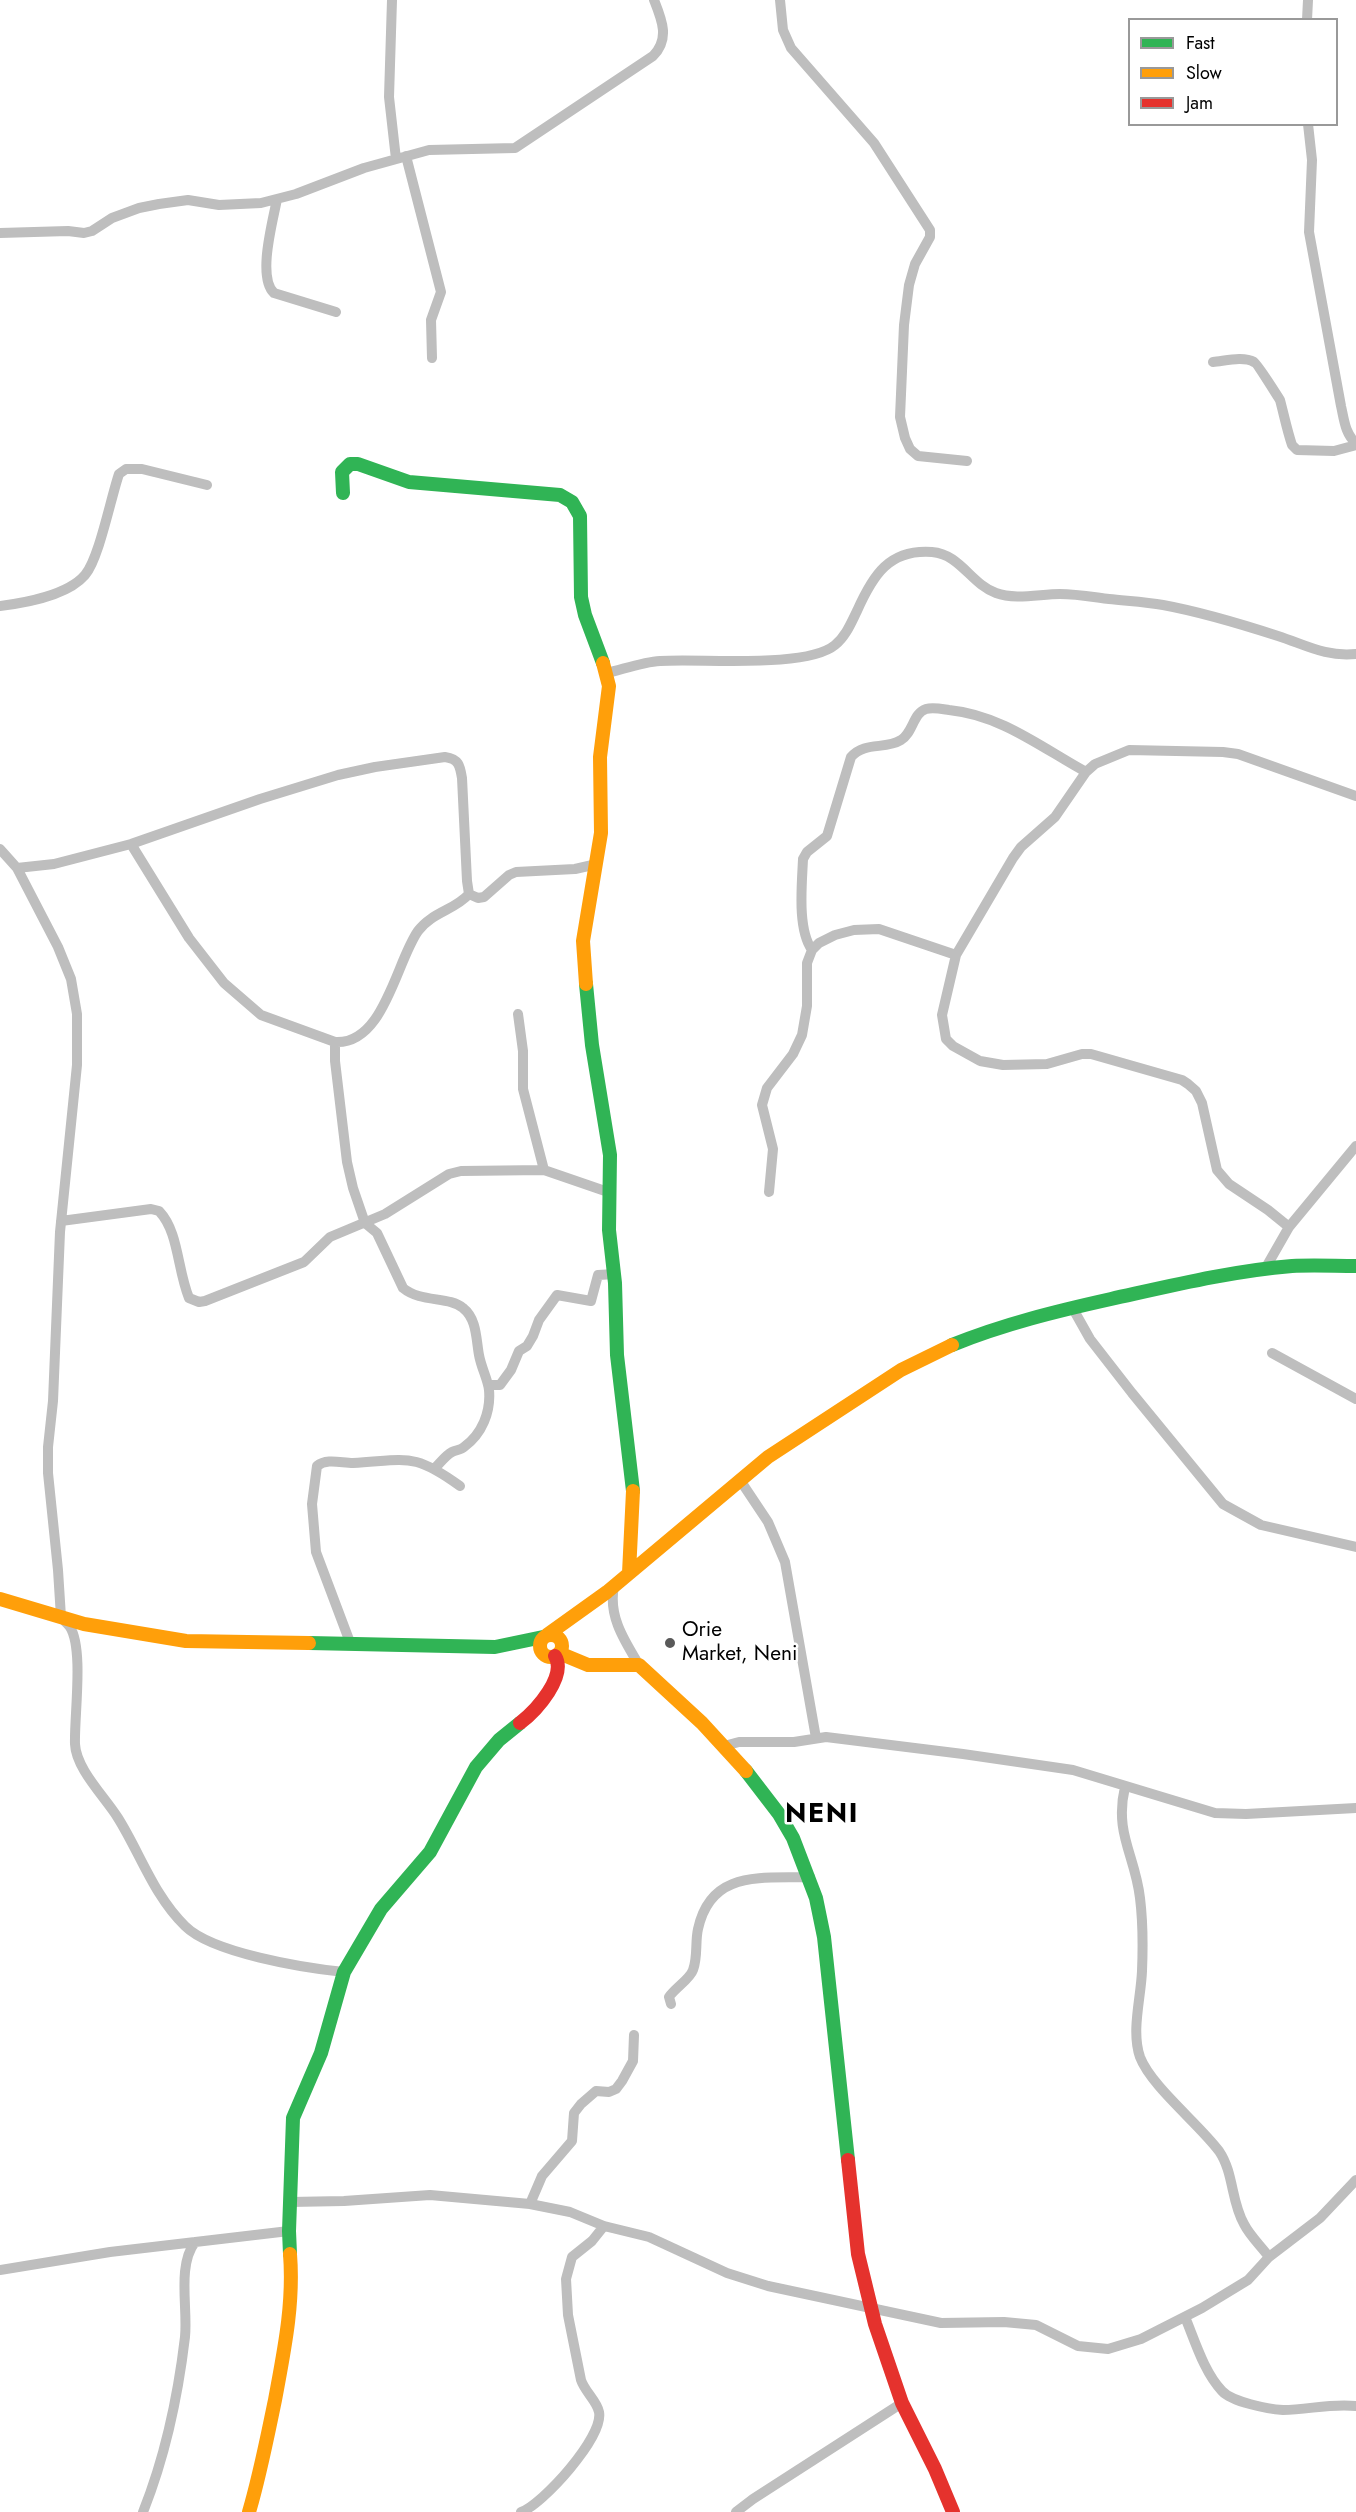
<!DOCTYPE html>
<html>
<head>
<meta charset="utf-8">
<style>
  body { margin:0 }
  #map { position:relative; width:1356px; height:2512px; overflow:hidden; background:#fff; font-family:Jost,sans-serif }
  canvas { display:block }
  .legend { position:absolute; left:1128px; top:18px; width:210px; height:108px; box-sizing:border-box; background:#fff; border:2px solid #999; margin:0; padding:8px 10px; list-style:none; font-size:18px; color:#000 }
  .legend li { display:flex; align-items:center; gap:12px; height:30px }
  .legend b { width:30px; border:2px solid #999 }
</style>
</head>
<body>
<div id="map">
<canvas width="1356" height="2512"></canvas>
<ul class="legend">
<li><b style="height:8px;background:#30b455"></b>Fast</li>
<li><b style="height:8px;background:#ff9f0a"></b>Slow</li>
<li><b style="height:8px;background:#e5322d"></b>Jam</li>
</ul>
</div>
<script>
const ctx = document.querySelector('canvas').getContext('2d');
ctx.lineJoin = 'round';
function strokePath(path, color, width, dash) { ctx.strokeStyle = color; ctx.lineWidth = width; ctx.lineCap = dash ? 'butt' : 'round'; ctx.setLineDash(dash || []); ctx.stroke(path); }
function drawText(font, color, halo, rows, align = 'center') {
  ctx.font = font + ' Jost,sans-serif'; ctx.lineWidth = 5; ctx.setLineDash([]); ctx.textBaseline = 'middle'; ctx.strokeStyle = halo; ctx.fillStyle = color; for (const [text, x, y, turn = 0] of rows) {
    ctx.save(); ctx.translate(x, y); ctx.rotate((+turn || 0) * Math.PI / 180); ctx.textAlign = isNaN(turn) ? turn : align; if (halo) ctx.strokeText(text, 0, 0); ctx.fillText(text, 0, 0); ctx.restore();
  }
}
const street = new Path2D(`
  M392,0L389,97L396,159
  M780,0L783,30L791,48L874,143L930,230V237L915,264L909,285L904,325L900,417L905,438L910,449L918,456L967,461
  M1307,20L1308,0
  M1308,124L1312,160L1309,232L1341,406C1344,419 1345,434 1356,443
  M406,156L441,292L431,320L432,358
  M277,199C273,221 257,277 274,293L336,312
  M0,233L68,231L84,233L92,231L112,218L139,208L159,204L188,200L219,205L261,203L296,194L364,168L429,150L515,148L653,56C670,39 662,20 654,0
  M1213,362C1225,361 1243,356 1254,362C1257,363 1278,397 1280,400C1284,415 1287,430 1292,445L1297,450L1334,451L1356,445
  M0,606C25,603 68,595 85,575C99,559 111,497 119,474L126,469H142L207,485
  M607,673C624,669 643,662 660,661C700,658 806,669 835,645C846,636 851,623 857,611C873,575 889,549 932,552C960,554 971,584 996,593C1015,600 1040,594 1060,594C1076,594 1093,597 1109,599C1127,601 1146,602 1163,605C1201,612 1241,624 1278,636C1306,645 1325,657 1356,654
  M131,844L189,938L224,983L261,1015L335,1042C384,1045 396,962 418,931C432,912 455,910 469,894
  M0,849L17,868L58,947L71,979L77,1014V1065L60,1232L53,1401L48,1447V1473L58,1570L61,1617C63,1620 68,1624 70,1627C84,1649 74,1717 75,1744C76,1769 105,1797 118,1818C140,1853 154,1896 185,1926C212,1953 304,1968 344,1972
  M17,868L54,864L131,844L260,799L338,775L375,767L445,757C459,759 460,766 462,778L467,881L469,894L478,898L484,897L509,875L516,872L575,869L597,864
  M812,950C797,929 802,884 803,859L807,852L827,836L851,757C865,741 885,750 901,740C913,733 913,713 926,709C933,707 942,709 949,710C1001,715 1042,748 1086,772
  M518,1014L523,1051V1089L544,1170
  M335,1042V1061L347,1162L353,1188L365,1223L377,1233L403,1288C421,1303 449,1296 463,1308C477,1319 476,1339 479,1355C481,1367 488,1380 489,1390C491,1412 482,1434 464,1447C461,1450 456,1450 452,1452C446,1455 440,1463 435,1468
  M769,1192L773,1149L762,1105L767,1088L793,1054L802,1035L807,1006V963L812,950L819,943L835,935L854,930L879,929L956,955
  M61,1221L151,1209L159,1211C179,1232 177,1269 189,1298L199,1302L205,1301L304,1262L330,1237L385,1214L449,1174L461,1171L544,1170L608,1192
  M1289,1227L1268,1210L1229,1184L1217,1170L1202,1103L1196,1091L1188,1084L1182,1080L1091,1054H1082L1047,1064L1003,1065L980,1061L953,1046L946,1039L942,1015L956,955L1013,858L1021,847L1055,817L1086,772L1095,764L1129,750L1223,752L1238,754L1356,796
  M1265,1269L1289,1227L1356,1146
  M1072,1307L1090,1339L1132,1393L1223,1504L1261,1525L1356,1547
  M1272,1353L1356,1399
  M488,1385H500L511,1370L519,1351L527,1346L533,1336L539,1320L557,1295L591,1301L598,1275L615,1274
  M740,1480L768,1522L785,1562L816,1738
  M614,1586C608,1616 624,1640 639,1665
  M351,1645L316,1552L312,1504L317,1466C327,1458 341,1463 353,1463C408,1460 413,1452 460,1486
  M724,1746L739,1742H794L826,1737L963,1754L1073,1770L1215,1813L1246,1814L1356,1808
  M1125,1787C1114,1833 1135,1855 1140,1898C1143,1922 1143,1947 1142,1971C1141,1998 1131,2031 1140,2057C1151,2086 1199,2124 1219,2151C1234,2173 1231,2202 1244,2224C1250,2236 1261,2246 1269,2257
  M671,2004L669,1997C675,1988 690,1979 693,1970C698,1957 695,1942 698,1929C711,1869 762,1879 810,1877
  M290,2202L344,2201L430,2195L530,2204L570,2212L604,2226L649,2237L727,2273L768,2286L941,2323L1004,2322L1036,2325L1078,2346L1108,2349L1141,2339L1202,2308L1248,2280L1269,2257L1320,2218L1356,2180
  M530,2204L542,2176L572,2141L574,2113L581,2104L596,2091L609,2092L616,2089L622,2081L633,2061L634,2035
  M0,2270L110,2252L289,2231
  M1185,2317C1195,2341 1204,2372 1222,2391C1232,2402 1268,2409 1283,2410C1308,2410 1330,2403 1356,2406
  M143,2512C165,2457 178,2396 185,2337C188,2308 177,2266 195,2242
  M521,2512C542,2505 604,2437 599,2412C597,2401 585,2392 581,2380L568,2315L566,2279L572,2257L592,2241L604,2226
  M736,2512L753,2499L902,2403`);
const fast = new Path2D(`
  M343,493L342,472L350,464H358L409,482L560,495L572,502L580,516L581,597L585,615L603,663
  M586,984L592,1045L610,1155L609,1230L615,1283L617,1355L633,1491
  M952,1345C1004,1324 1057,1311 1111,1299C1170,1286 1231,1271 1292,1266C1313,1265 1335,1266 1356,1266
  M309,1643L495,1647L543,1637
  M746,1771L779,1814L793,1838L816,1898L824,1937L848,2160
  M290,2254L289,2231L293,2118L321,2053L344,1972L381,1909L430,1852L476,1767L499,1740L520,1723`);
const slow = new Path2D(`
  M586,984L583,941L601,833L600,757L609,686L603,663
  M629,1573L633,1491
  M0,1599L84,1624L186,1641L309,1643
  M540 1646a11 11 0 1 1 22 0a11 11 0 1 1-22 0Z
  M547,1635L607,1592L768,1457L901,1370L952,1345
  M559,1653L588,1665H639L702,1723L746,1771
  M249,2512C260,2475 267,2438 275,2400C284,2351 294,2304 290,2254`);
const jam = new Path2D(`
  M520,1723C537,1710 567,1676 555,1656
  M848,2160L858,2254L875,2324L902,2403L935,2469L953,2512`);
const markers = [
  [670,1643,6,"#595959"]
];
const poiNames = [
  ["Orie",682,1631],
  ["Market, Neni",682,1655]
];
const districtNames = [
  ["NENI",822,1815]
];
strokePath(street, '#bebebe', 10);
strokePath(fast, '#30b455', 14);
strokePath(slow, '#ff9f0a', 14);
strokePath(jam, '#e5322d', 14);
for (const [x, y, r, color] of markers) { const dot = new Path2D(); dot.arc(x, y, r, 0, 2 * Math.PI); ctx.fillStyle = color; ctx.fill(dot); strokePath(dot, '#fff', 2); }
drawText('21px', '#000', '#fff', poiNames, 'left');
ctx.letterSpacing = '1.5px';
drawText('bold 27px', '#000', '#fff', districtNames);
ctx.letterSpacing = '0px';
</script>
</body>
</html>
